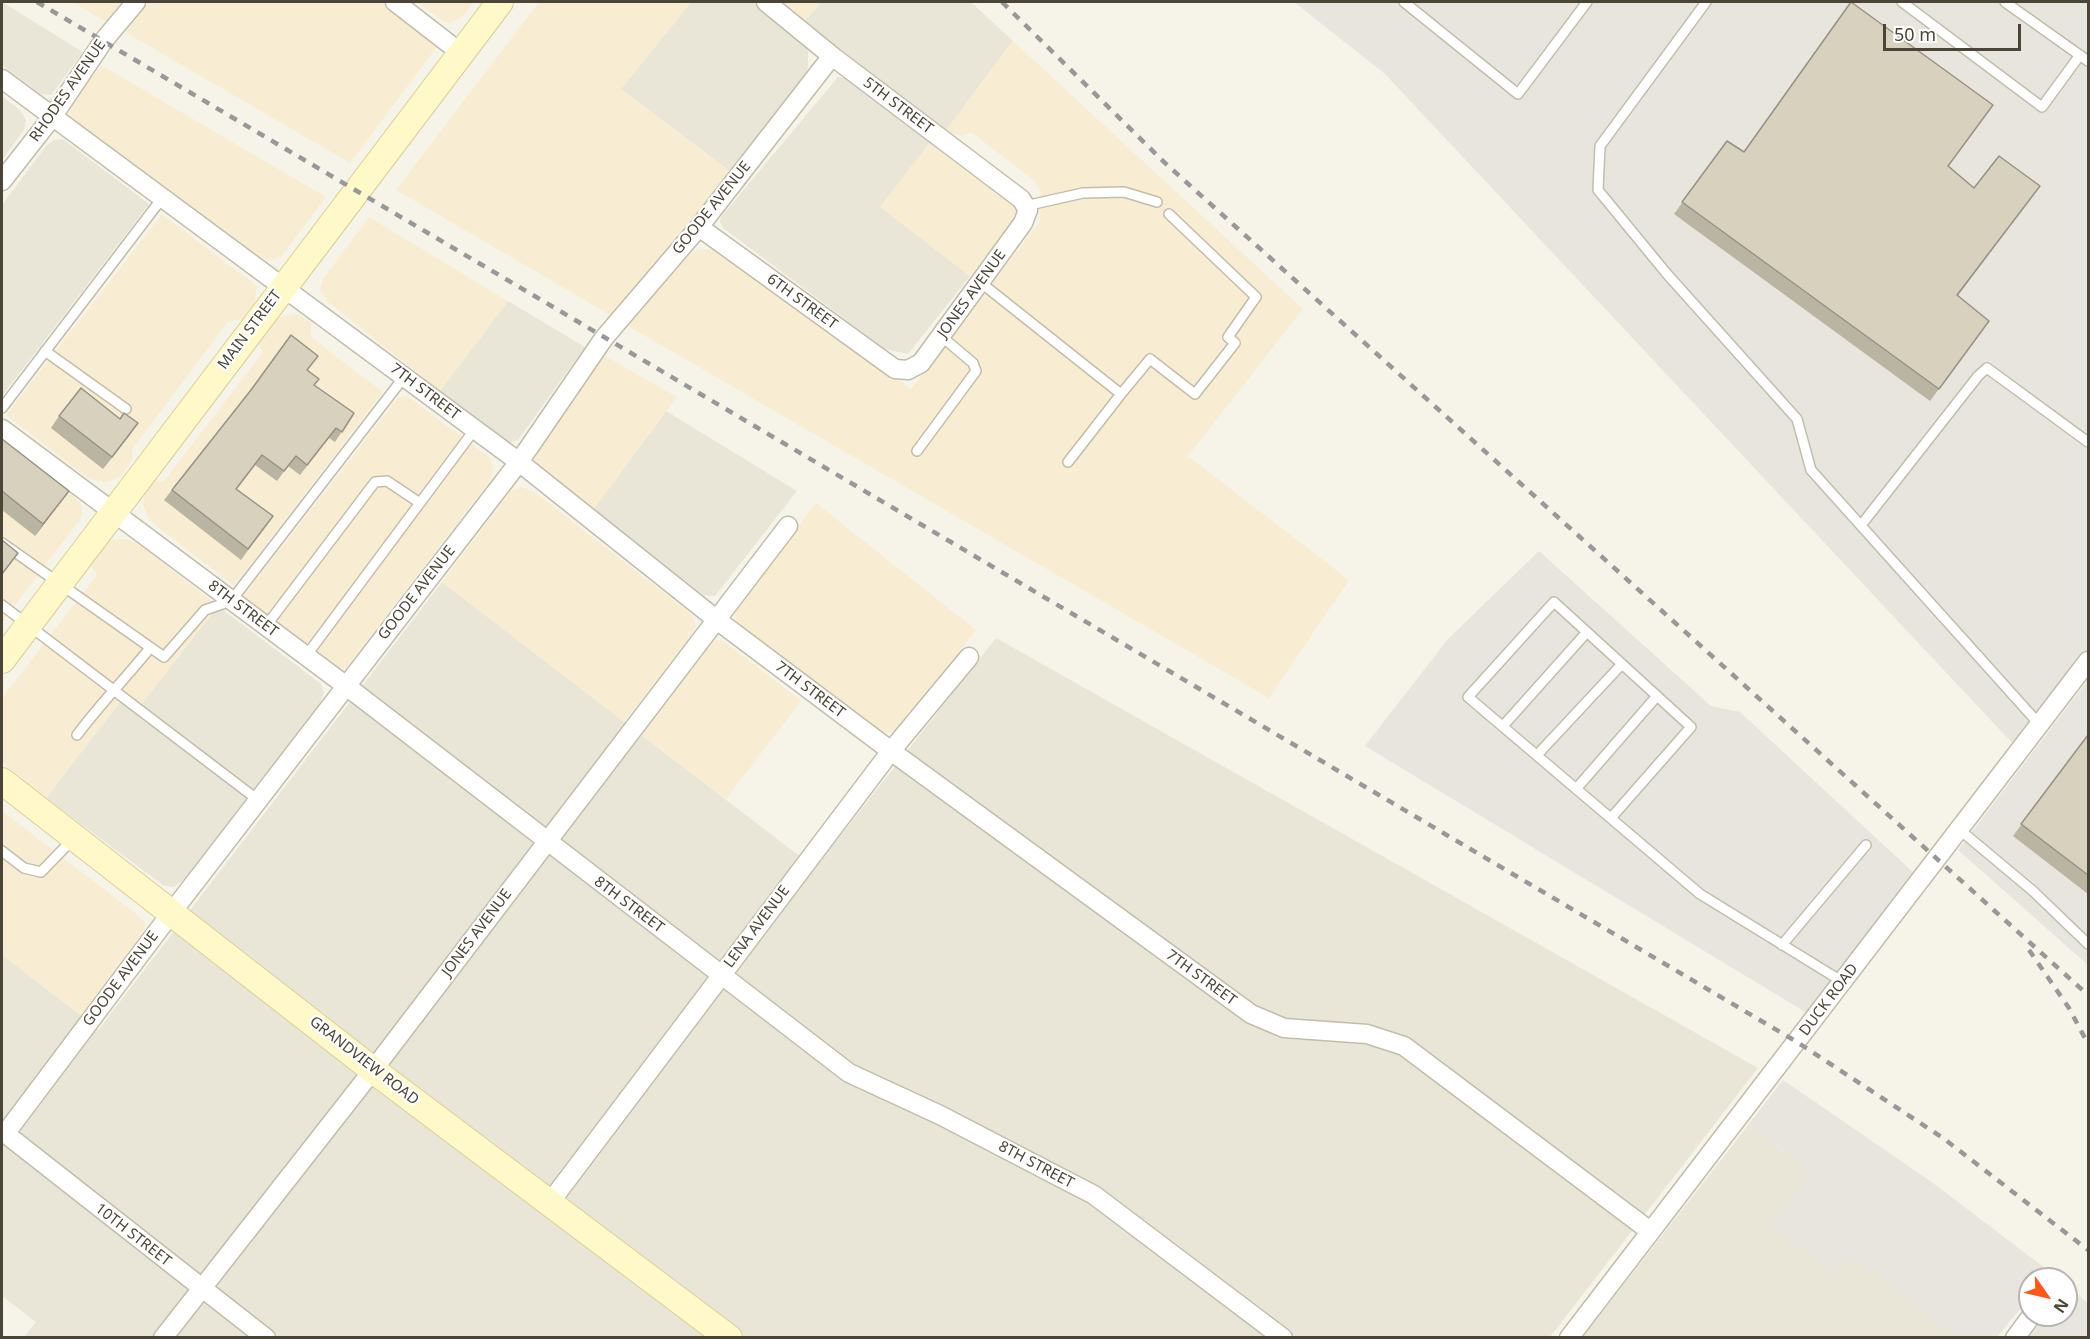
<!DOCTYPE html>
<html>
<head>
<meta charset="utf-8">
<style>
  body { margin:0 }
  #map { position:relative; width:2090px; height:1339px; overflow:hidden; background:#f6f3e9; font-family:"Noto Sans",sans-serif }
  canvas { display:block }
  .frame { position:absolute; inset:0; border:3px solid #4a4537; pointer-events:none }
  .north { position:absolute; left:2018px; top:1267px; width:60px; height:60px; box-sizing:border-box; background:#fff; border:2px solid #b7b5af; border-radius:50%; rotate:124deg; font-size:16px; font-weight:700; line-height:24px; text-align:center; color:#4a4537 }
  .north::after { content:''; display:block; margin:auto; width:21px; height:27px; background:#ff5717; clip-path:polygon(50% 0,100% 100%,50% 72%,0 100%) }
  .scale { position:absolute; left:1883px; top:24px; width:138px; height:27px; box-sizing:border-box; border:3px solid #4a4537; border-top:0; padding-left:8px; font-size:18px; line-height:21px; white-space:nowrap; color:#4a4537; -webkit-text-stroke:4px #fff; paint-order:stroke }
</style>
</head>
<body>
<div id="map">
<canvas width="2090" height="1339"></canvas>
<div class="frame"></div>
<div class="north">N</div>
<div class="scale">50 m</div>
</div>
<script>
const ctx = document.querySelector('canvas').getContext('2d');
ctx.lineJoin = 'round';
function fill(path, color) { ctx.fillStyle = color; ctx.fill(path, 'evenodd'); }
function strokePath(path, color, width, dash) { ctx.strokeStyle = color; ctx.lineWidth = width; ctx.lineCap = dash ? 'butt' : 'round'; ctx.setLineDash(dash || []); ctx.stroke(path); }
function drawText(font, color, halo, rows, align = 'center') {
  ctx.font = font + ' "Noto Sans",sans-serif'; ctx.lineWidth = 4.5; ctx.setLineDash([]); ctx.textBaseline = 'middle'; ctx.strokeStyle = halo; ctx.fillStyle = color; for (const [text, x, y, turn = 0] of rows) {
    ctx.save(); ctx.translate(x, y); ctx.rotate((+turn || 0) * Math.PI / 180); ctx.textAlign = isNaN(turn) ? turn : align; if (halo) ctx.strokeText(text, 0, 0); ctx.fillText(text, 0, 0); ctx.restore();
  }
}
const residential = new Path2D(`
  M2,2L83,52L51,95L41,94L2,65Z
  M691,2H753L802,41L808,50V68L805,78L732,173L621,89Z
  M821,2H971L1013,41L945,132L804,22Z
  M838,77L850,78L932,140L881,207L970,276L908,354L885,349L723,228L720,222L721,217Z
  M2,96L20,110L26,120L24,130L2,160Z
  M63,139L149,204L2,396V205L46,146L54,140Z
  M508,301L585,347L518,440L508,443L440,391Z
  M666,411L797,491L715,596L703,595L593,510Z
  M442,582L815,868L996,638L1758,1068L1550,1337H24L36,1322L2,1296V955L99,1029Z
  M218,606L321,684L324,693L319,705L184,880L173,887L163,885L46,798L126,694L140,705Z
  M1749,1124L1810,1173L1771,1226L1834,1274L1848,1254L1955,1337L1582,1338Z`);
const commercial = new Path2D(`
  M72,2H125L108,23Z
  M148,2H389L436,43V48L350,163L125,32Z
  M417,2H474L463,16L451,23L444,22Z
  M539,2H691L621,89L732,173L695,220L612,316L396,190Z
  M780,2H821L804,22Z
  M1013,41L1303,309L1188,456L1349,580L1269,698L628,326L688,256L696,250L717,249L738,259L911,389L1040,221L1041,193L1035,181L971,132L962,136L945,132Z
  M101,65L326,197L281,257L268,260L256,254L71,117V105Z
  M932,140L1017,204L1019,209L1015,220L970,276L880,207Z
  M162,214L257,286L254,306L245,318L228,322L133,448L132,461L120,477L107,482L89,479L6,415Z
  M369,217L508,301L440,391L328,302L320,290L323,279Z
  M296,314L311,322V337L383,392L234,586L149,520L143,505L145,490L154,482L164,481L263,352L258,343L263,333L280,317Z
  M605,356L677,397L593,510L537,465L533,454Z
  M407,396L489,457L494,469L488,483L346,668H334L242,598L398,398Z
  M2,442L74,496L82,506V517L2,622Z
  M522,487L536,493L692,615L696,625L692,634L624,722L442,582L511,491Z
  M816,503L976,630L898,730L887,733L878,729L737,622L734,611Z
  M127,539L140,545L218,606L141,705L126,694L46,798L2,762V698L97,575L91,566L96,553L111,540Z
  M713,640L724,641L801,701L726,799L641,735Z
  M2,811L135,913L145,923L144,933L82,1016L2,955Z`);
const industrial = new Path2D(`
  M1294,2H2085L2088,4V649L2014,745L1385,74Z
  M1539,551L1711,706L1740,712L1916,875L1807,1013L1365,746L1448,639Z
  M2088,680V965L1958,850Z
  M1783,1080L1933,1183L2050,1272L2044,1279H2030V1297L1997,1337H1955L1848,1254L1834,1274L1770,1226L1810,1173L1749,1124Z
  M2074,1290L2088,1304V1337H2029L2047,1315H2066V1292Z`);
const lane = new Path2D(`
  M1404,2L1518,94L1587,2
  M1706,2L1600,146L1598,190L1667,274L1797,419L1811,470L2040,725
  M1902,2L2042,107L2080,55
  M2005,2L2088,61
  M1025,206L1083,193L1124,192L1157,202
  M980,282L1121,394L1150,359L1195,394L1235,343L1228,337L1256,297L1169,214
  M45,351L126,409
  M2,408L163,197
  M917,451L976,371L973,363L941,336
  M1068,462L1121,394
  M1862,524L1978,376L1987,368L2088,442
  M2,543L164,657L205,610L231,601L404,377
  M2,605L258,800
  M266,626L375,482L387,481L420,503
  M306,656L475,429
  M1503,726L1587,632
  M77,735C100,704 126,678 150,648
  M1537,755L1622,664
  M1576,789L1657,696
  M1611,818L1691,727L1554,602L1468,697L1700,894L1843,982
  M1960,830L2033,891L2088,944
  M2,851L24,868L41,872L73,839
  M1782,945L1866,845`);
const street = new Path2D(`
  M395,2L461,53
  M2,79L519,462L717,620L891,751L1251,1014L1284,1028L1367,1034L1404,1046L1650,1231
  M2,181L53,116L104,40L136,2
  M699,227L895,369L908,370L921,363L1023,223L1028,210L1021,199L832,56L766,2
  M2,429L345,685L849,1073L940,1115L1094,1195L1283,1338
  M2,1131L266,1338
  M5,1134L172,912L519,462L604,338L699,227L832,56
  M551,1201L891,751L969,657
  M163,1338L373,1070L788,526
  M1569,1338L2088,661
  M2015,1338L2032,1315`);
const secondary = new Path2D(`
  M2,660L500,2
  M2,781L373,1070L729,1338`);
const rail = new Path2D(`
  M37,2L1797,1042L1943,1138L2088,1250
  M1002,2L1165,163L2088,995
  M2029,950L2069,1008L2088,1044`);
const wall = new Path2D(`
  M1727,141L1744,152L1949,166L1974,188L2031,198L1958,295L1980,333L1930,401L1674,214Z
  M307,370L314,385L354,413L335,442L329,438L300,475L288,466L277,481L255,465L237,489L273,516L241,560L164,500L172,490Z
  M59,416L120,419L138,423L103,469L51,428Z
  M2,439L60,503L35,536L2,510Z
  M2088,735V894L2013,836Z`);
const shadedWall = new Path2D(`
  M2040,186L2031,198L1949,307L1957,295Z
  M138,423L129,436L103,469L112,457Z
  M69,491L60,503L35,536L43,524Z`);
const building = new Path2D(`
  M1851,2L1993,105L1948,166L1974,188L1999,156L2040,186L1957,295L1989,321L1939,389L1682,202L1727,141L1744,152Z
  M291,335L318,356L307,370L319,379L314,385L354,413L342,432L336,428L307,465L296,456L284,471L262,455L236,489L273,516L248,549L172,490L251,390Z
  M81,388L120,419L124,413L138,423L112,457L59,416Z
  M2,439L69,491L43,524L2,491Z
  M2,540L18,553L2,574Z
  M2088,735V875L2021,824Z`);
const streetNames = [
  ["RHODES AVENUE",68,91,-55],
  ["5TH STREET",898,106,37],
  ["GOODE AVENUE",712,208,-51],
  ["JONES AVENUE",972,294,-54],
  ["6TH STREET",802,302,36],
  ["MAIN STREET",250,330,-53],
  ["7TH STREET",425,392,37],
  ["GOODE AVENUE",417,593,-52],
  ["8TH STREET",243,609,37],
  ["7TH STREET",810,690,37],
  ["8TH STREET",629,905,37],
  ["LENA AVENUE",757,927,-53],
  ["JONES AVENUE",477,933,-53],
  ["7TH STREET",1201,978,36],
  ["GOODE AVENUE",121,979,-53],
  ["DUCK ROAD",1829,1000,-53],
  ["GRANDVIEW ROAD",364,1061,38],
  ["8TH STREET",1036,1165,28],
  ["10TH STREET",133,1235,38]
];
fill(residential, '#eae6d7');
fill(commercial, '#f8edd3');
fill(industrial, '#e8e5de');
strokePath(lane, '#c2bdab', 12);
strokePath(street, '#c2bdab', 21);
strokePath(secondary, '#d9cf96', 28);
strokePath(lane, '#fff', 9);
strokePath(street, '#fff', 18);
strokePath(secondary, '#fff9ca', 26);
strokePath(rail, '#989898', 4.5, [8, 8]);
fill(wall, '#bab4a3');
fill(shadedWall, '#979285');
fill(building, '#d8d1be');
strokePath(building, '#979285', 1.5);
drawText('15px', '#4a4537', '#fff', streetNames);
</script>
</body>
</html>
